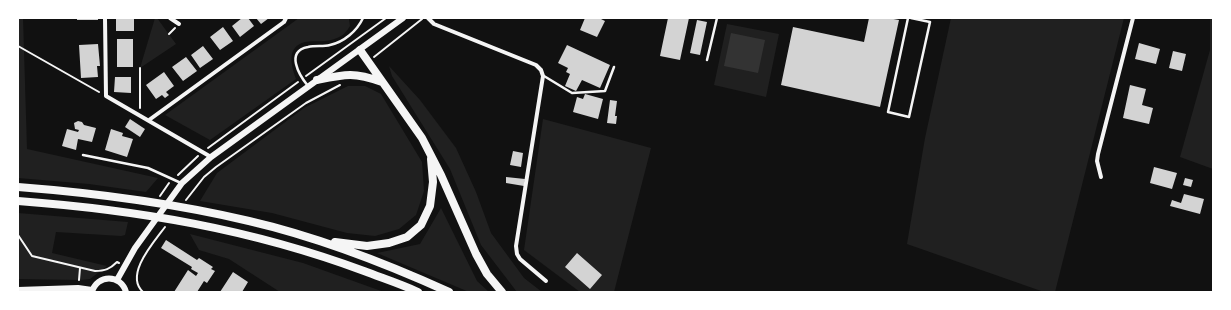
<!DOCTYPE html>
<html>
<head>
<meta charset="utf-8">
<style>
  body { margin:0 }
  #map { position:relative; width:1231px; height:310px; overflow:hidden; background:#111; font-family:"Roboto Serif",serif }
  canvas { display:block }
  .frame { position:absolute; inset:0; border:19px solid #fff; pointer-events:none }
</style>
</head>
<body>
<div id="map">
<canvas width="1231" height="310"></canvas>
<div class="frame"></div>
</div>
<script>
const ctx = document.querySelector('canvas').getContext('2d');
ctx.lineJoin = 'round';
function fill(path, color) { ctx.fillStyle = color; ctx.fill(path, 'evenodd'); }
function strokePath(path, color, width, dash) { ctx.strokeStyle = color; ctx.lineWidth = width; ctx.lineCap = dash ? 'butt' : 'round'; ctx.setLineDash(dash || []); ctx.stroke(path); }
const green = new Path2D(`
  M18,18H23L27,149L158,178L146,192L89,184L18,178Z
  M155,18H157L176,44L140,68Z
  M299,18H346L349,19L350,26C347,31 343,36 337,38C326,43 316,40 305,42C286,47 291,65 296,79L210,140L165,115Z
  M951,18H1124L1055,292H1044L907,244L925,138Z
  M1210,18H1213V169L1180,157L1210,50Z
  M727,24L779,34L766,97L714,85Z
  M389,66L420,100L456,148L476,192L491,233L524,278L542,292H517L481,245L450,169L392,76Z
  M348,86H365L381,94L422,162L424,191L416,215L399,229L375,236L347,233L272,213L200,201L217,173L304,108Z
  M543,119L651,148L614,292H580L524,250Z
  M441,208L477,281L489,292H469L377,253L420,244Z
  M18,213L128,222L125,235L121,236L56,232L52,253L107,266L90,279L81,280L18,279Z
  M190,234L303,263L384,292H280L229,259L199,250Z`);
const water = new Path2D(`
  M731,33L765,40L758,73L724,66Z`);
const building = new Path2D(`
  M77,18H98V20H77Z
  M116,18H134V31H116Z
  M242,18H248L254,26L240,37L232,26Z
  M256,18H269L261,24Z
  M585,18H599L605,21L597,37L580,30Z
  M668,18H689L680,60L660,56Z
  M869,18H888L899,20L880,107L781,85L793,27L864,42Z
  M697,20L707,22L700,55L690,53Z
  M223,27L233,41L220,50L210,37Z
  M117,39H133V67H117Z
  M1139,43L1160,49L1156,64L1135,59Z
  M98,44L100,66H97L98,77L81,78L79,45Z
  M567,45L610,65L600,88L582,80L576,91L565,86L570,74L566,72L568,68L558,63Z
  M203,46L213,59L200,68L191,55Z
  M1173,51L1186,54L1182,71L1169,68Z
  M186,57L197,71L183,81L172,67Z
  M164,72L174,86L166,92L169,95L165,98L162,95L156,99L146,85Z
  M115,77H131V93L114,92Z
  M1130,85L1146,89L1142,105L1153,108L1149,124L1123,118Z
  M585,94L603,99L598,119L573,112L577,97L583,99Z
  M610,100L617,101L615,116H617L616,124L607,123Z
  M130,119L145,129L140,137L125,127Z
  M78,121L82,122L84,125L96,128L92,142L78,139L76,150L62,146L67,129L78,132L79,130L75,129L74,123Z
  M111,129L123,133L122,136L133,139L127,157L105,150Z
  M513,151L523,153L521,167L510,165Z
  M1154,167L1177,173L1172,189L1150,183Z
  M506,177L525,179L524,186L506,183Z
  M1185,178L1193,180L1191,187L1183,185Z
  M1184,194L1204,199L1200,214L1170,206L1172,200L1181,203Z
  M166,240L197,260L199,258L213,267L211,269L215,271L207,283L204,281L197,292H174L188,270L196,276L198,273L191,269L192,267L161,248Z
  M577,253L602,275L590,289L565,267Z
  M233,272L248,282L242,292H220Z`);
const path = new Path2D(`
  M169,34L175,28
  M18,46L99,92
  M374,57L422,19
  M140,68V108
  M306,76L386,18
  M208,148L298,82
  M178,175L198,156
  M160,196L169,183
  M186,200L204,177L216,167L306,103L340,85
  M18,235L32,256L95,271C105,271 110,269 117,262L119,263
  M79,280L80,268
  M143,292C124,275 154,242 165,227`);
const service = new Path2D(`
  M908,18L888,112L909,117L930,22L911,18
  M707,60L717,18
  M544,76L572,93L605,91L614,67
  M308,86C299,75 285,51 308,47C316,45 323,47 330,45C344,42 357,31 363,18
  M83,155L148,168L181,183`);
const minor = new Path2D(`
  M105,18L106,96L211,157
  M170,18L179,24
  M428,18L434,24L536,65L541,70L543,76L516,246L517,254L520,259L546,281
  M149,120L284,22L286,18
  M1101,177L1097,161L1098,154L1133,18`);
const tertiary = new Path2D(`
  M117,280L135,248L182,183L211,157L403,18
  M18,290L78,288L92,290
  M92,292C97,274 121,274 126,292`);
const trunk = new Path2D(`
  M360,50L422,138L441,175L476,254L487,274L502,292
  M317,80C346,74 354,72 382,82
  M18,187C96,193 173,203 249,221C318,237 385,263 449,292
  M18,201C138,210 251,229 364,271C382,278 401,284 418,292
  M335,242L367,246L389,243L407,237L421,225L430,206L433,182L431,159`);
fill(green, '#202020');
fill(water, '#333');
fill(building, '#d3d3d3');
strokePath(path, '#f5f5f5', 2);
strokePath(service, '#f5f5f5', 2.5);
strokePath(minor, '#f5f5f5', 4);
strokePath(tertiary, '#f5f5f5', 6);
strokePath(trunk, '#f5f5f5', 8);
</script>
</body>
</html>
